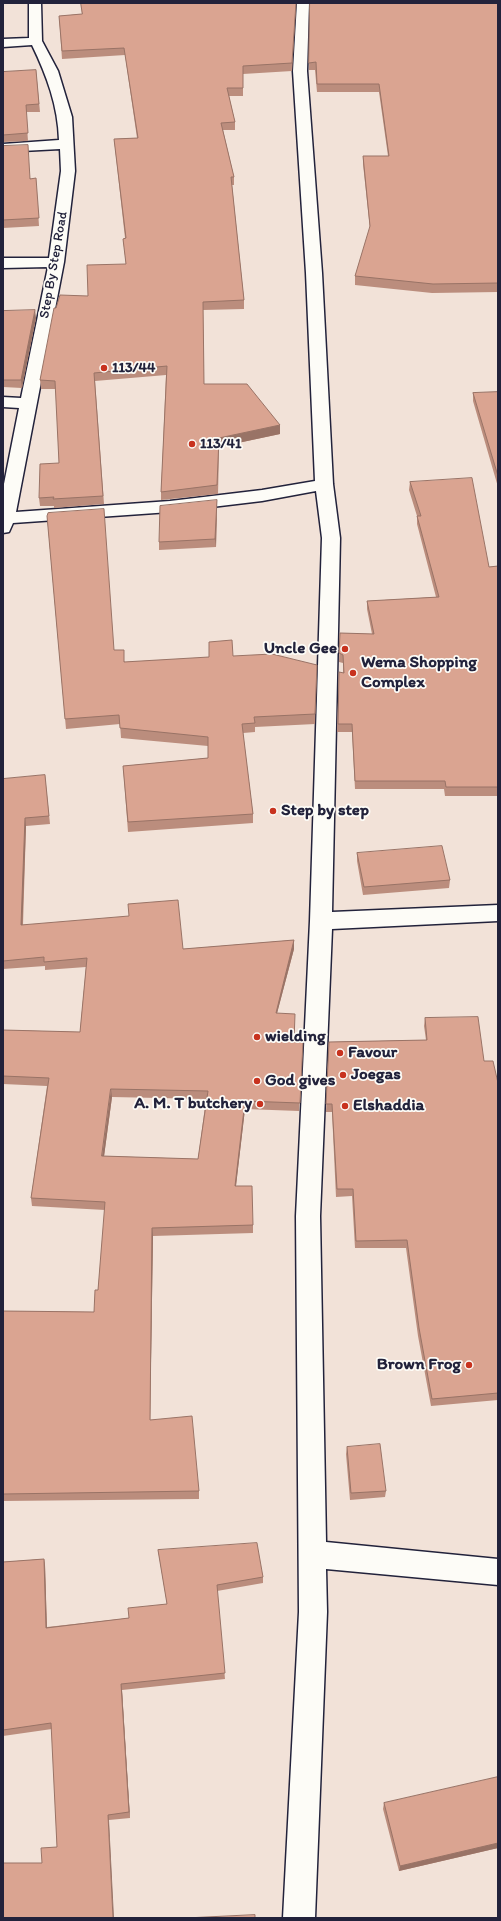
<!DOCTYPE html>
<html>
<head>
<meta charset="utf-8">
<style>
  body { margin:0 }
  #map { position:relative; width:501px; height:1921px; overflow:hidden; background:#f2e2d8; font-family:Itim,sans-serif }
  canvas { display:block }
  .frame { position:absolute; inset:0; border:4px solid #22223b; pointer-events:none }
</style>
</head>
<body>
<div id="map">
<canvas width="501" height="1921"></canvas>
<div class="frame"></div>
</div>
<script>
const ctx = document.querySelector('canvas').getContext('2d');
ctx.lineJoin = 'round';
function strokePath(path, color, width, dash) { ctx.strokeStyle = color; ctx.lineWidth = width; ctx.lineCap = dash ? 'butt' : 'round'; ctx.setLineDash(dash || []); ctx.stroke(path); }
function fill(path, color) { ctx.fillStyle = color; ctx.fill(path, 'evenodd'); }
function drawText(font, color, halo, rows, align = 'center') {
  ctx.font = font + ' Itim,sans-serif'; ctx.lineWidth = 3.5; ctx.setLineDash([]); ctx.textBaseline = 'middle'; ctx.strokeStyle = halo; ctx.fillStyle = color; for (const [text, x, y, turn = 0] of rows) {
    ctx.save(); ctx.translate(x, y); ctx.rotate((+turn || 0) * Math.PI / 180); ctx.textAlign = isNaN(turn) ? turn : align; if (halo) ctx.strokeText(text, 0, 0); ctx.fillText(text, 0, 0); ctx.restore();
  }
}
const minor = new Path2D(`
  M29,3H41L42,41L58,71L72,117L75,171L64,262L16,512L170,501L262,490L315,481L306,273L293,71L297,3H309L307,71L322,273L333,484L340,538L332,912L498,905V921L332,929L320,1216L326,1542L498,1559V1585L326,1569L327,1612L315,1918H283L299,1612L296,1216L310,921L322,538L316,491L262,501L170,512L13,523L9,532L3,533V489L19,408L3,407V397L21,398L48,267L3,268V258H49L61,171L60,149L3,152V144L59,140C58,106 47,76 32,45L3,47V39L29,38Z`);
const wall = new Path2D(`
  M81,3H296L292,71L243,74V96H229L235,122V130H223L234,177V185H232L244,300V309L203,310L204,384L280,425V434L219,447L218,494L161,500V492L166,375L95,381L104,504L54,508V506H40L39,498L59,463L56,389H41L40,380L56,308L88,296L126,264L123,239L125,238L114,139L137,138L125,55L62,59L59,16L82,14Z
  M310,3H498V292L432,293L355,285V276L370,229L363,164V156H388L379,92H317L315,70H309Z
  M36,70L40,112H26L28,141L3,142V72Z
  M3,146L31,179L36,178L39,226L3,228Z
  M3,311L36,318L22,388L3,387Z
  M498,392V487L473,401V393Z
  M410,482L489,567L498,566V796H445L444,789H355L352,732H337L339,672L343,673V663L339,662L340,633L372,634L367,609V601L436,597L417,524V516L409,490Z
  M217,500L216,547L159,550V542Z
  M47,516L114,650L125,662L233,656L317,665L315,724L255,727V732L243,733L253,814V823L128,832L123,766L208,758V746L121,738L120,724L66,729Z
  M45,775L50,824L26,826L23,925L183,949L294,940V949L277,1013L294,1042H303L299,1111L245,1109L236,1186L253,1225V1233L153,1236L150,1420L199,1491V1499L3,1501V1311L94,1312L98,1290L105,1210L32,1206L31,1198L47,1086L3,1084V1030L80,1032L86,967L45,970V966L3,969V779ZM112,1097L206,1099L198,1159L104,1156Z
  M357,853L450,880L449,888L363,895L357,861Z
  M425,1018L484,1061L498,1083V1400L431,1406L418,1336L406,1248H355L352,1196L336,1197L332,1112H326L329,1042L426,1040L424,1026Z
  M347,1447L386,1491L385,1497L350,1500L346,1454Z
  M158,1550L263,1577V1583L217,1591L225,1679L122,1690L130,1818L109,1820L42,1863L57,1847L52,1729L3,1736V1562L44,1559L45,1565L47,1627L129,1618L167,1604Z
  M498,1777V1848L399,1871L383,1809L384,1803Z`);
const shadedWall = new Path2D(`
  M296,3L292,71V63Z
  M35,310L36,318L22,388L21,380Z
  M280,425V434L219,447L218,494L219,438Z
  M217,500V508L216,547L215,539Z
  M25,818L26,826L22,933L21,925Z
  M294,940V949L275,1021L276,1013Z
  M111,1089L112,1097L103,1164L102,1156Z
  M245,1101V1109L235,1194V1186Z
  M152,1228L153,1236L150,1427V1420Z
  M44,1559L45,1565L47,1634L46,1628Z
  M121,1684L122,1690L130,1818L129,1812Z
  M108,1815L109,1820L114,1918H113Z
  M498,1843V1848L399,1871L400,1866Z`);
const building = new Path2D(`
  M81,3H296L292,63L243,66V88H227L235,122L221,123L234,177H231L244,300L203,302L204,384H247L280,425L219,438L217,485L161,492L167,366L94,373L103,496L53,499L54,497L39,498L40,464L59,463L55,381L40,380L54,308H56L60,295L88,296L87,265L126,264L123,239L126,238L114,139L138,138L124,48L62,51L59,16L82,14Z
  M310,3H498V283L433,284L355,276L370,226L363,156H389L379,84H317L316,62L309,63Z
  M36,70L39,104L26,105L28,133L3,135V72Z
  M28,145L30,179L36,178L39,218L3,220V146Z
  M35,310L21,380H3V311Z
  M498,392V476L473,393Z
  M472,478L489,567L498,566V787H446L445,781H355L352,724H338L339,672L344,673L343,655L339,653L340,633L374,634L367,601L439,597L417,516H421L410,482Z
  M217,500L215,539L159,542L160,506Z
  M104,509L114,650H124V662L209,657V642L232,640L233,656L272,654L317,665L315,714L254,717L255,723L242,724L253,814L128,822L123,766L208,758V737L120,728L119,715L65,719L47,516L48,513Z
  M45,775L49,816L25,818L21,925L129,916L128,904L178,900L183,949L294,940L276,1013L295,1014L294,1042H303L300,1103L245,1101L235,1186H252L253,1225L152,1228L150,1420L192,1416L199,1491L3,1494V1311L94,1312L95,1290H98L105,1202L31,1198L49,1078L3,1076V1030L80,1032L87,958L44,962V957L3,961V779ZM111,1089L208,1091L198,1159L102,1156Z
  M442,846L450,880L364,887L357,853Z
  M478,1017L484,1061H493L498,1083V1393L432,1399L419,1328L407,1240L356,1241L353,1189H337L332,1104H326L329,1042L427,1040L425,1018Z
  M380,1444L386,1491L351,1493L347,1447Z
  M257,1543L263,1577L217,1585L225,1673L121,1684L129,1812L108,1815L113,1918H3V1863H42L41,1848L57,1847L51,1723L3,1730V1562L44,1559L46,1628L129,1618L128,1608L167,1604L158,1550Z
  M498,1777V1843L400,1866L384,1803Z
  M255,1915V1918H186Z`);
const markers = [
  [104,368,4,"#c8321e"],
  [192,444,4,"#c8321e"],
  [345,649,4,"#c8321e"],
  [353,673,4,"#c8321e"],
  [273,811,4,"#c8321e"],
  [257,1037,4,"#c8321e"],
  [340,1053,4,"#c8321e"],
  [343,1075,4,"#c8321e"],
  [257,1081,4,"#c8321e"],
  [260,1104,4,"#c8321e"],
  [345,1106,4,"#c8321e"],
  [469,1365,4,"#c8321e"]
];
const farStreetnames = [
  ["Step By Step Road",54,265,-80]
];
const farPoinames = [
  ["113/44",112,368],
  ["113/41",200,444]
];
const poiNames = [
  ["Uncle Gee",337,649,"right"],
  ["Wema Shopping",361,663],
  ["Complex",361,683],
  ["Step by step",281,811],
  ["wielding",265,1037],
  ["Favour",348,1053],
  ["Joegas",351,1075],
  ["God gives",265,1081],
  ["A. M. T butchery",252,1104,"right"],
  ["Elshaddia",353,1106],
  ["Brown Frog",461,1365,"right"]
];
strokePath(minor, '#22223b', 3);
fill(minor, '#fdfcf7');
fill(wall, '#bb8d7d');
fill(shadedWall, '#997366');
fill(building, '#daa491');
strokePath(building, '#997366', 1);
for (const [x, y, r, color] of markers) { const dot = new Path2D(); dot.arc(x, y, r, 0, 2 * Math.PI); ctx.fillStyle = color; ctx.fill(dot); strokePath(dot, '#fdfcf7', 1.5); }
drawText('14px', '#22223b', '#fdfcf7', farStreetnames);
drawText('bold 14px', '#22223b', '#fdfcf7', farPoinames, 'left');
drawText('bold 17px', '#22223b', '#fdfcf7', poiNames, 'left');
</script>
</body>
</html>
